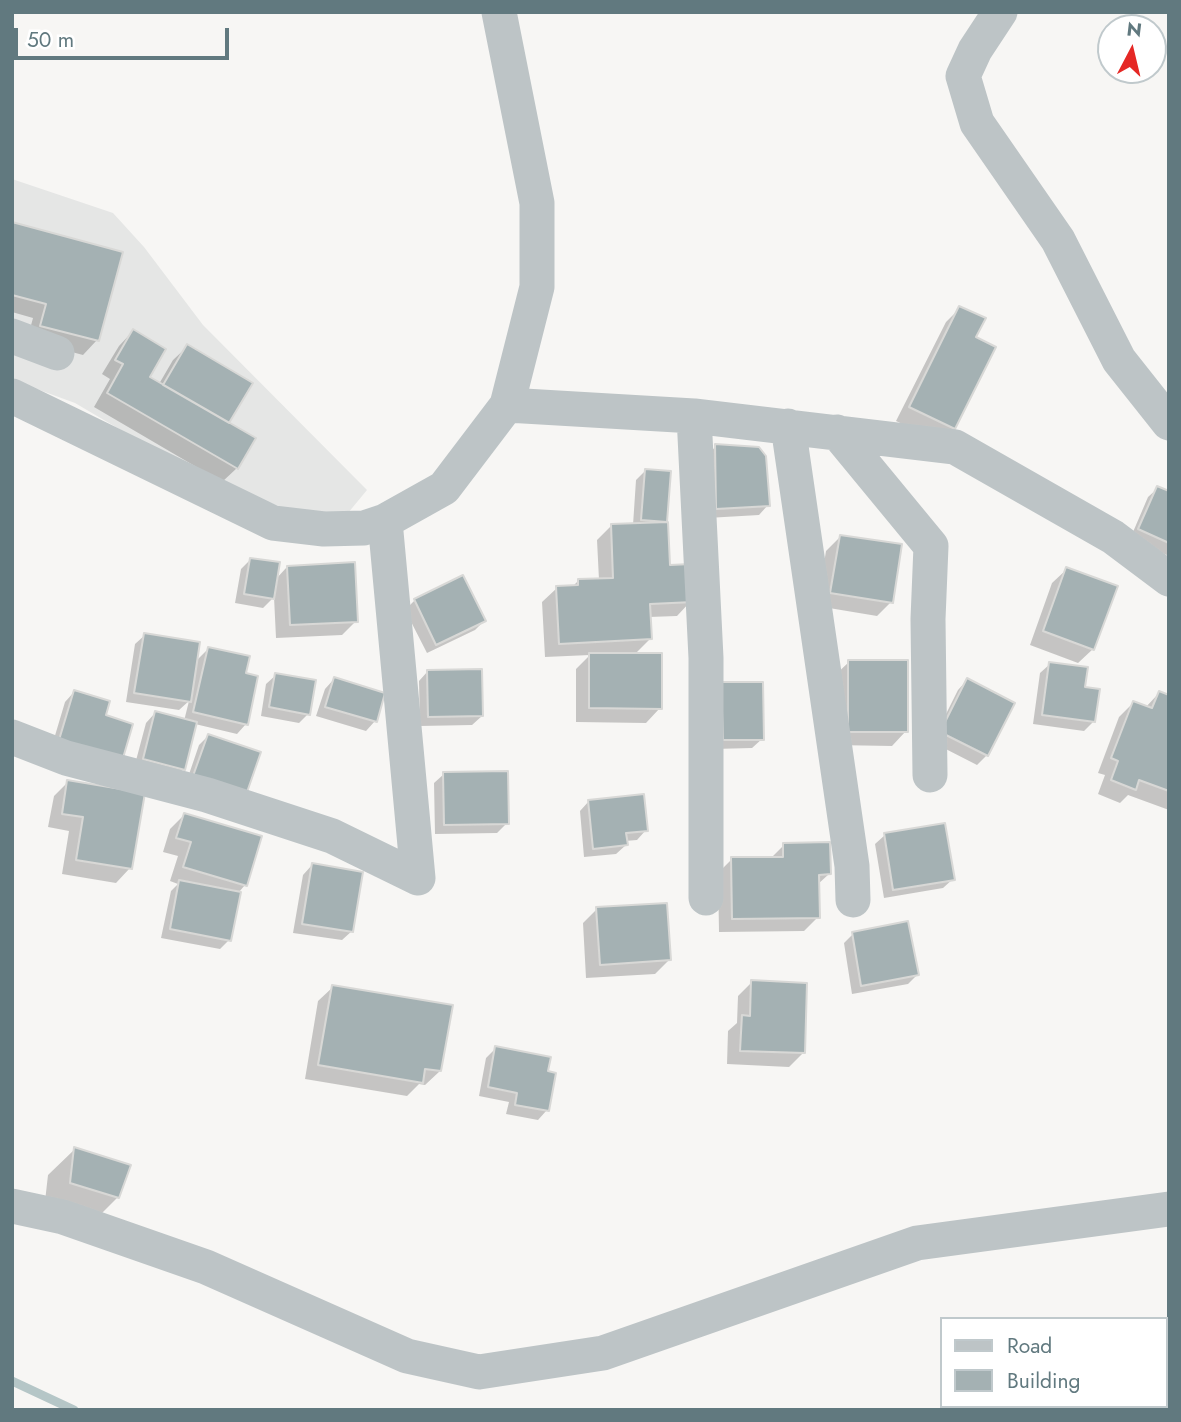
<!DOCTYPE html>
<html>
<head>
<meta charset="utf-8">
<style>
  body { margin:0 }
  #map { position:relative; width:1181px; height:1422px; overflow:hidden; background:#f7f6f4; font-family:Jost,sans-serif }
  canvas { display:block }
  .frame { position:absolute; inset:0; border:14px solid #61797f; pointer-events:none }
  .legend { position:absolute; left:940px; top:1317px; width:228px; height:91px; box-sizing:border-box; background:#fff; border:2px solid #c0c9cc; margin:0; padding:9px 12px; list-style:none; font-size:21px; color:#61797f }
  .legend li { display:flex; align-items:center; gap:14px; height:35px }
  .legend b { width:35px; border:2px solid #c0c9cc }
  .north { position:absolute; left:1097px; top:14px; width:70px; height:70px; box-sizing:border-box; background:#fff; border:2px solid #c0c9cc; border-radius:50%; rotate:7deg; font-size:19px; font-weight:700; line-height:28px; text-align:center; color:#61797f }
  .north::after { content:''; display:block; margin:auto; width:24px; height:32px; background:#e52825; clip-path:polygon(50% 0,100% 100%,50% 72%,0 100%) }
  .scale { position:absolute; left:14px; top:28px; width:215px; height:32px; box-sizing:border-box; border:4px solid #61797f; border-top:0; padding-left:9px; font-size:21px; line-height:24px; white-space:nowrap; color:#61797f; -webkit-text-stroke:5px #fff; paint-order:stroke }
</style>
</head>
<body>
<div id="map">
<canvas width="1181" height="1422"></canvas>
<div class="frame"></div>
<ul class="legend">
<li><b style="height:9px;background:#bdc4c6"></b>Road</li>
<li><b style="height:19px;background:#a4b1b3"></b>Building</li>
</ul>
<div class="north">N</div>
<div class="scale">50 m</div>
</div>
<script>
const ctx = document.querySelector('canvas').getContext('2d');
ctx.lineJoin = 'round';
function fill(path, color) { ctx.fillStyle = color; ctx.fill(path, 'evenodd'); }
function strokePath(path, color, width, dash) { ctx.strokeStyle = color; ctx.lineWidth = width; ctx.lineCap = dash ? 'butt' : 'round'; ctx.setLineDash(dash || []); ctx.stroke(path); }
const built = new Path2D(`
  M12,179L113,213L144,247L203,325L367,490L348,513L291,511L194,473L75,403L12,380Z`);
const shadow = new Path2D(`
  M12,224L97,340L83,355L27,340L33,318L12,312Z
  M960,308L974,338L954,428L940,442L896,421L946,322Z
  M133,331L147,377L159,384L173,360L188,346L227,424L237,468L222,482L94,407L110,379L102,374L119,346Z
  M716,446L768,505L759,515L707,518V456Z
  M645,471L665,521L662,524L669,567L691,601L677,616L649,617L650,639L634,655L660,708L646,723L576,722V669L590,655L545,657L542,602L557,588L572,587L578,581L599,580L597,540L611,526L633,525L636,480Z
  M1158,488L1169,493V556L1130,539L1148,497Z
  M840,537L891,602L877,616L817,606L826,551Z
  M250,560L275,580L287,567L356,621L342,635L276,638L274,597L263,608L235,603L241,569Z
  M1067,569L1093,649L1078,663L1030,645L1052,583Z
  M415,600L484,621L475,630L427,653L405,610Z
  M145,635L195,662L208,649L244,674L246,724L237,734L195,724L183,769L174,779L134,768L146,723L155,713L184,721L189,701L179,710L126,702L135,644Z
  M849,662L906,731L892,746L834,745V676Z
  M1050,664L1083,689L1093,722L1084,731L1033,724L1040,673Z
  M428,671L482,716L472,725L420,726L419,681Z
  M276,675L308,714L299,723L261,716L266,684Z
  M334,679L375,721L366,731L316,716L325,689Z
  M967,680L987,755L977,765L932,742L958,690Z
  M74,692L104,717L51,749L65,702Z
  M713,693L762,739L752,748L714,749Z
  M1159,693L1169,697V810L1128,795L1120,803L1098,794L1105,775L1098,773L1119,717L1133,703L1145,708Z
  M208,736L259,753L185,786L199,745Z
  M444,774L507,823L497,833L435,834L434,783Z
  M68,782L130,868L116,883L62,874L69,831L48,827L54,796Z
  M589,801L646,830L637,840L625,841L626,845L616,854L584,857L580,811Z
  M184,815L245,885L239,892L229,940L220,949L161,938L171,891L178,884L170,881L178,856L163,852L170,829Z
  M885,835L953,879L943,888L884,898L875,844Z
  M784,845L829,874L817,885L818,917L804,931L719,932L718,873L732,859H770Z
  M312,865L352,931L342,940L293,933L303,875Z
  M597,909L669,960L655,974L586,978L583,923Z
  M853,934L917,975L908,984L852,994L844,943Z
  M752,982L803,1053L789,1067L727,1064L728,1031L737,1023L738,996Z
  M333,987L440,1071L425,1085L419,1084L407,1096L305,1079L318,1001Z
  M496,1048L546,1073L547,1110L538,1120L506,1114L509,1102L479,1096L486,1058Z
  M75,1149L118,1197L91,1224L44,1210L48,1175Z`);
const stream = new Path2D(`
  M12,1381L74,1410`);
const building = new Path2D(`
  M12,222L123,252L99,341L40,326L46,304L12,295Z
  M959,306L986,318L976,337L996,347L955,429L909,407Z
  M133,329L166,349L150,377L256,438L238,469L107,393L123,364L115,360Z
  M187,344L253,383L229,423L163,385Z
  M715,444L759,447L766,456L770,506L716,509Z
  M645,469L671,471L667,522L641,520Z
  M1157,486L1169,491V543L1138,529Z
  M668,522L670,565L691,564L693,602L650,604L652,639L559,644L556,586L578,585V579L613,578L611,524Z
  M840,535L902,544L893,603L830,593Z
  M250,558L280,562L274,599L244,594Z
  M355,562L358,622L290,625L287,566Z
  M1066,567L1118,586L1094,650L1043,631Z
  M463,575L486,621L436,645L414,599Z
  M144,633L200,642L191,702L134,693Z
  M208,647L250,656L246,673L258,676L248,725L193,712Z
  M589,653H662V709L589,708Z
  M848,660H908V732H848Z
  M1049,662L1088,667L1085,687L1100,689L1095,722L1042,715Z
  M482,669L483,716L428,717L427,670Z
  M275,673L316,680L310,715L269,707Z
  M334,677L385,693L377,722L325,707Z
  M967,678L1015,703L988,756L940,732Z
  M721,682H763L764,740H723Z
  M74,690L110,701L106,715L133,724L123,758L59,740Z
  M1159,691L1169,695V791L1139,780L1136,790L1111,780L1118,761L1111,758L1133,701L1152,708Z
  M155,711L197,722L185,770L143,759Z
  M208,734L261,752L246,795L193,776Z
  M508,771L509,824L444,825L443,772Z
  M67,780L145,793L132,869L76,860L83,817L62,814Z
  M644,794L648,831L626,833L628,845L593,849L588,800Z
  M184,813L262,836L247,886L183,867L191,842L176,838Z
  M945,823L955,880L893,890L884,833Z
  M830,842L831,874L819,875L820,918L732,919L731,857H783V843Z
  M312,863L363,872L353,932L302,924Z
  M179,880L241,892L231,941L170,929Z
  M667,903L671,960L600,965L596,907Z
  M908,921L919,975L861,986L852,932Z
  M751,980L807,983L805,1053L740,1051L742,1015L750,1016Z
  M332,985L453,1005L441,1071L425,1069L423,1083L318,1065Z
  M495,1046L551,1057L548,1071L556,1073L549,1111L515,1105L517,1093L488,1087Z
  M74,1147L131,1165L119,1198L70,1183Z`);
const minor = new Path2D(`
  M1000,12L975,50L963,76L977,123L1058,240L1119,360L1169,423
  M12,336L57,353
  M12,396L273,523L324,529L364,528L385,521L444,488L507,405L537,287V203L499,12
  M507,405L694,416L955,447L1113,537L1169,579
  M694,416L706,658V898
  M788,426L852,866L853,900
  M837,432L931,546L928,619L930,775
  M385,521L418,878
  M12,737L66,758L207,795L332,836L418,878
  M12,1206L63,1217L206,1267L407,1356L479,1372L603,1353L917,1243L1169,1209`);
fill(built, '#e5e6e5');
fill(shadow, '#0003');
strokePath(stream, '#b5c6c7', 9);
fill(building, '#a4b1b3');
strokePath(building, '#d8d8d6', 2);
strokePath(minor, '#bdc4c6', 35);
</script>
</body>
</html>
